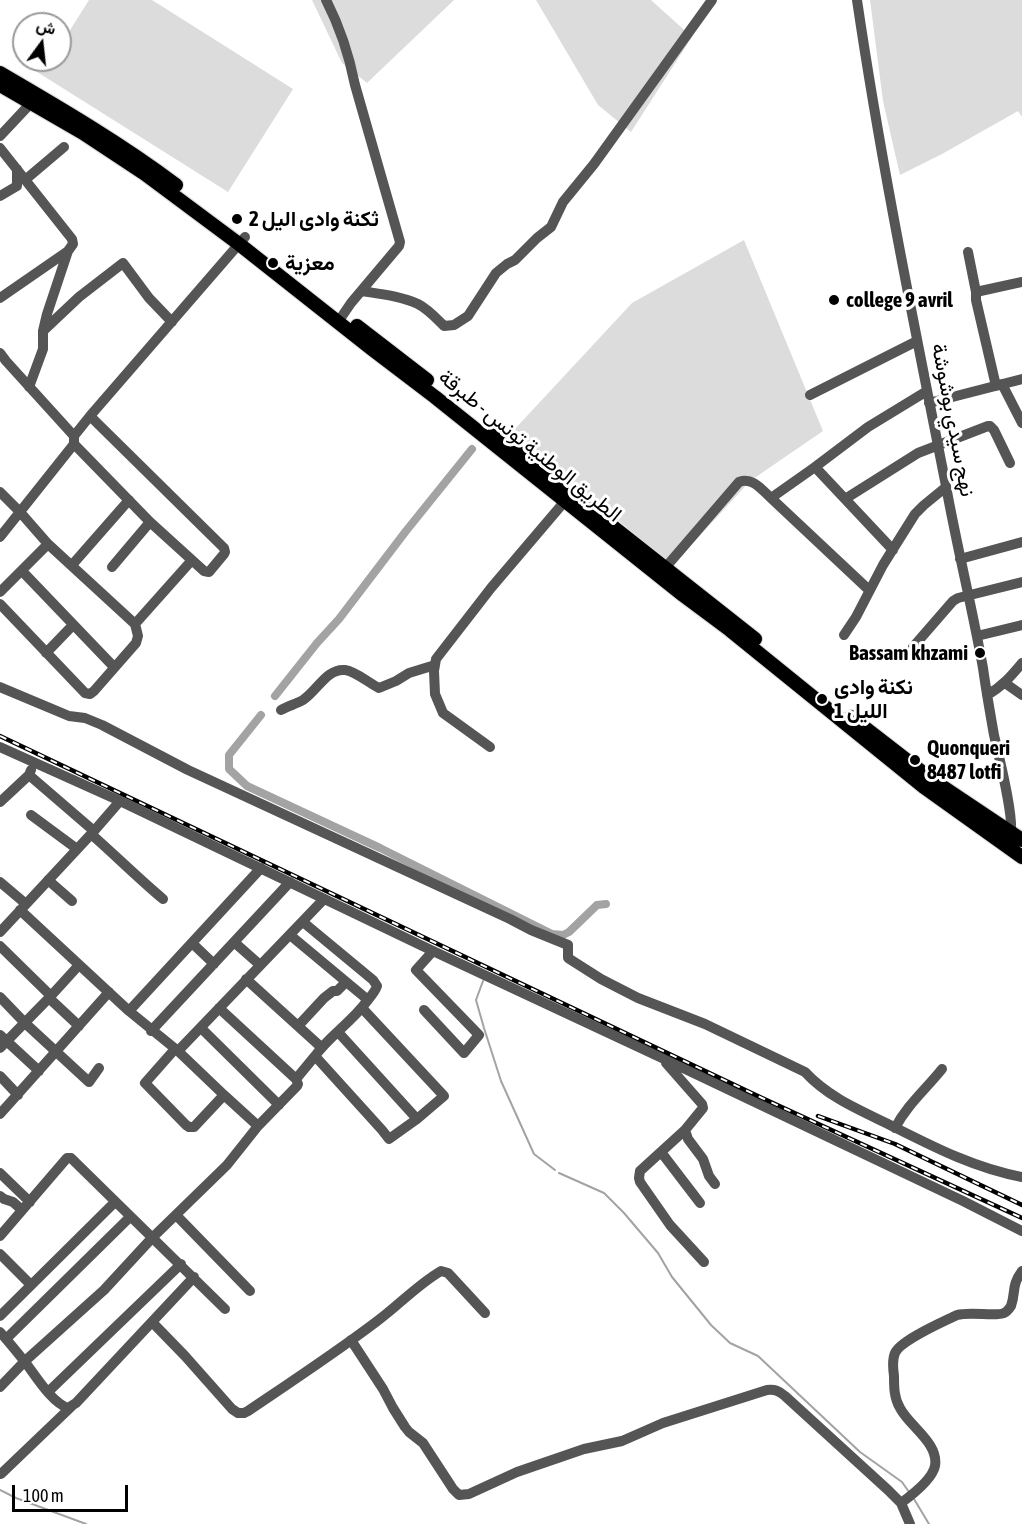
<!DOCTYPE html>
<html>
<head>
<meta charset="utf-8">
<style>
  body { margin:0 }
  #map { position:relative; width:1022px; height:1524px; overflow:hidden; background:#fff; font-family:"Asap Condensed",Vazirmatn,sans-serif }
  canvas { display:block }
  .north { position:absolute; left:12px; top:12px; width:60px; height:60px; box-sizing:border-box; background:#fff; border:2px solid #999; border-radius:50%; rotate:15deg; font-size:16px; font-weight:700; line-height:24px; text-align:center; color:#000 }
  .north::after { content:''; display:block; margin:auto; width:21px; height:27px; background:#000; clip-path:polygon(50% 0,100% 100%,50% 72%,0 100%) }
  .scale { position:absolute; left:12px; top:1485px; width:116px; height:27px; box-sizing:border-box; border:3px solid #000; border-top:0; padding-left:8px; font-size:18px; line-height:21px; white-space:nowrap; color:#000; -webkit-text-stroke:4px #fff; paint-order:stroke }
</style>
</head>
<body>
<div id="map">
<canvas width="1022" height="1524"></canvas>
<div class="north">ش</div>
<div class="scale">100 m</div>
</div>
<script>
const ctx = document.querySelector('canvas').getContext('2d');
ctx.lineJoin = 'round';
function fill(path, color) { ctx.fillStyle = color; ctx.fill(path, 'evenodd'); }
function strokePath(path, color, width, dash) { ctx.strokeStyle = color; ctx.lineWidth = width; ctx.lineCap = dash ? 'butt' : 'round'; ctx.setLineDash(dash || []); ctx.stroke(path); }
function drawText(font, color, halo, rows, align = 'center') {
  ctx.font = font + ' "Asap Condensed",Vazirmatn,sans-serif'; ctx.lineWidth = 6; ctx.setLineDash([]); ctx.textBaseline = 'middle'; ctx.strokeStyle = halo; ctx.fillStyle = color; for (const [text, x, y, turn = 0] of rows) {
    ctx.save(); ctx.translate(x, y); ctx.rotate((+turn || 0) * Math.PI / 180); ctx.textAlign = isNaN(turn) ? turn : align; if (halo) ctx.strokeText(text, 0, 0); ctx.fillText(text, 0, 0); ctx.restore();
  }
}
const green = new Path2D(`
  M89,0H152L293,89L228,192L26,65L29,60H60V46Z
  M312,0H454L367,83L342,63Z
  M536,0H651L692,37L631,132L598,105Z
  M870,0H1022V117L1018,111L942,154L900,175L883,101Z
  M744,240L823,431L750,481L672,566L513,431L632,303Z`);
const stream = new Path2D(`
  M483,981L476,1000L484,1028L501,1081L534,1154L555,1170
  M559,1173L604,1193L624,1213L658,1253L672,1277L711,1325L730,1343L758,1356L860,1452L902,1482L909,1492
  M0,1490L16,1498L86,1524
  M914,1499L929,1524`);
const canal = new Path2D(`
  M275,696L317,643L339,619L406,531L472,449
  M261,715L229,755V769L247,786L380,848L552,934L563,935L569,932L597,905L606,904`);
const minor = new Path2D(`
  M326,0C340,27 349,55 355,85L400,242L399,246L351,303L338,322
  M857,0C881,163 914,324 946,486C957,547 972,607 983,668C986,690 990,712 994,735C998,753 1016,823 1010,837
  M0,136L31,103
  M0,148L72,239L73,244L68,251L0,298
  M25,180L64,147
  M0,196L17,186V169
  M968,252L976,292V300L996,386
  M361,291C380,294 401,296 418,304C428,309 436,318 444,326L454,325L468,316L496,273L507,264L515,260L537,238L551,227L563,202L594,164L712,0
  M976,292L1022,282
  M43,331L79,297L123,263L149,298L172,322
  M0,353L6,361L74,436
  M1002,384L1022,423
  M29,387L43,349V331L47,314L68,251
  M810,395L917,341
  M929,403L1022,379
  M74,444L150,522L204,571L209,572L224,554L225,552L224,548L90,416
  M815,467L893,550
  M0,492L20,512L48,544L135,624L138,636L136,643L94,691L90,694L85,693L0,604
  M771,498L815,467L868,427L927,391
  M845,499L918,453L988,426H990L994,430L1010,463
  M0,537L74,444V436L90,416L245,237
  M960,559L1022,542
  M72,565L129,500
  M112,567L150,522
  M665,568L739,482C753,477 761,489 771,498L869,590
  M22,571L114,667
  M0,592L48,544
  M135,624L192,560
  M844,635L856,617L883,565L915,514L924,505L946,487
  M977,636L1022,625
  M913,647L953,601L958,598L1022,582
  M46,653L73,625
  M1005,683L1022,695
  M0,687L69,716L85,718L102,725L188,770L510,919L531,930L568,945V958L601,979L638,998L705,1024L805,1072C827,1096 857,1109 886,1123C930,1145 973,1168 1022,1177
  M987,695C1002,687 1011,676 1022,663
  M281,710C288,706 296,704 303,700C317,691 327,668 345,670C355,671 369,683 379,688L396,681L409,673L435,665
  M0,747L120,801L433,951L662,1058L963,1201L1022,1231
  M490,747L443,713L435,694L434,671L436,659L491,588L565,501
  M29,775L94,831
  M0,802L29,775L31,770
  M31,815L77,849
  M91,834C115,855 138,878 163,899
  M48,880L72,901
  M0,882L26,904
  M20,910L129,1011L178,1051L224,1095L258,1126
  M303,922L373,980L377,986C375,992 371,996 367,1001C352,1022 329,1036 315,1056L382,1130L389,1139L417,1119L444,1096L362,1008
  M0,932L94,831L120,801
  M290,935L368,1000
  M234,942L260,965
  M192,943L214,964
  M0,946L51,996
  M246,979L321,1047
  M0,997L25,1023L89,1082L99,1068
  M49,998L79,1026
  M424,1010L464,1053L479,1035L416,970L433,951
  M129,1011L261,868
  M298,1026L324,998L333,991H337L346,982
  M201,1028L279,1105
  M151,1031L290,882
  M338,1032L417,1119
  M0,1035L39,1071
  M0,1048L49,998L79,965
  M175,1049L145,1083L186,1125L189,1127H194L224,1095
  M178,1051L324,899
  M666,1063L702,1104L703,1108L685,1130L640,1171L639,1178L640,1182L670,1225L704,1262
  M0,1076L18,1095
  M296,1079L315,1056
  M0,1114L109,992
  M895,1128C907,1105 926,1089 942,1069
  M685,1130L688,1139L703,1159L709,1176L715,1184
  M661,1152L700,1203
  M0,1173L30,1202
  M0,1196L4,1199L13,1202L22,1210
  M176,1215L250,1291
  M0,1236L67,1158H71L225,1309
  M0,1254L31,1285
  M0,1316L115,1202
  M152,1322L185,1356L232,1409L238,1413H244L248,1411C291,1382 335,1353 376,1322C398,1306 417,1285 441,1271L448,1273L485,1313
  M0,1332C9,1342 17,1352 25,1362C36,1376 51,1402 68,1408L76,1403L194,1277
  M6,1339L130,1217
  M351,1340L383,1389L393,1408L405,1427L409,1432L423,1443L453,1489L459,1495L469,1494L517,1472L584,1449L622,1441L663,1423L767,1390C775,1389 779,1391 785,1396L888,1490L901,1503L910,1524
  M0,1387L25,1361L104,1290L152,1238L227,1165L258,1126L297,1086L298,1084L296,1079L219,1008
  M48,1392L181,1264
  M0,1473L1,1474L72,1406
  M901,1503C912,1495 932,1480 935,1466C939,1443 909,1426 900,1408C894,1398 894,1387 894,1376C893,1369 892,1360 895,1353C901,1340 943,1322 957,1315C971,1311 995,1317 1004,1313C1007,1312 1009,1309 1011,1306C1016,1292 1011,1286 1022,1271`);
const major = new Path2D(`
  M0,73C60,108 120,143 176,185
  M0,85L83,133L145,174L239,244L372,349L435,397L683,595L730,630L924,787L1022,857
  M357,326L427,380
  M494,433L755,639
  M851,717L931,779L1022,840`);
const rail = new Path2D(`
  M0,736L762,1098L1022,1218
  M818,1116L895,1144L1022,1205`);
const markers = [
  [237,219,6,"#000"],
  [273,263,6,"#000"],
  [834,300,6,"#000"],
  [980,653,6,"#000"],
  [822,699,6,"#000"],
  [915,760,6,"#000"]
];
const poiNames = [
  ["ثكنة وادى اليل 2",249,219],
  ["معزية",285,263],
  ["college 9 avril",846,300],
  ["Bassam khzami",968,653,"right"],
  ["نكنة وادى",834,687],
  ["الليل 1",834,711],
  ["Quonqueri",927,748],
  ["8487 lotfi",927,772]
];
const streetNames = [
  ["نهج سيدي بوشوشة",953,420,79],
  ["الطريق الوطنية تونس - طبرقة",530,446,39]
];
fill(green, '#dcdcdc');
strokePath(stream, '#a3a3a3', 2);
strokePath(canal, '#a3a3a3', 8);
strokePath(major, '#dbdbdb', 16);
strokePath(minor, '#555', 10);
strokePath(major, '#000', 14);
strokePath(rail, '#000', 4.5);
strokePath(rail, '#fff', 2, [7]);
for (const [x, y, r, color] of markers) { const dot = new Path2D(); dot.arc(x, y, r, 0, 2 * Math.PI); ctx.fillStyle = color; ctx.fill(dot); strokePath(dot, '#fff', 2); }
drawText('bold 21px', '#000', '#fff', poiNames, 'left');
drawText('21px', '#000', '#fff', streetNames);
</script>
</body>
</html>
